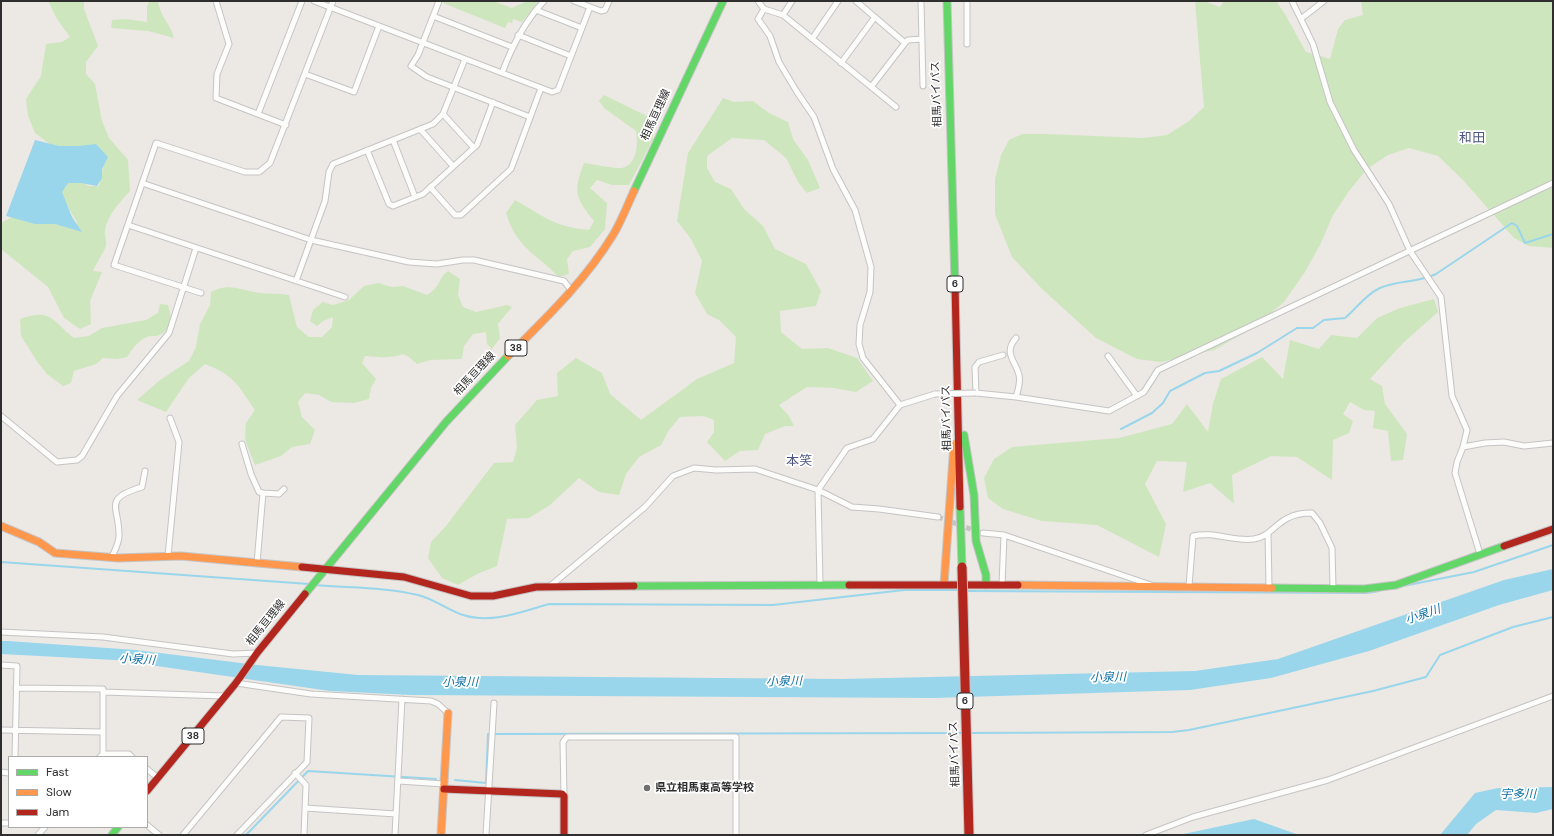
<!DOCTYPE html>
<html>
<head>
<meta charset="utf-8">
<style>
  body { margin:0 }
  #map { position:relative; width:1554px; height:836px; overflow:hidden; background:#ece8e4; font-family:"DM Sans",sans-serif }
  canvas { display:block }
  .frame { position:absolute; inset:0; border:2px solid #2e2e2e; pointer-events:none }
  .legend { position:absolute; left:8px; top:756px; width:140px; height:72px; box-sizing:border-box; background:#fff; border:1px solid #ababab; margin:0; padding:5px 7px; list-style:none; font-size:12px; color:#2e2e2e }
  .legend li { display:flex; align-items:center; gap:8px; height:20px }
  .legend b { width:20px; border:1px solid #ababab }
</style>
</head>
<body>
<div id="map">
<canvas width="1554" height="836"></canvas>
<div class="frame"></div>
<ul class="legend">
<li><b style="height:5px;background:#63d668"></b>Fast</li>
<li><b style="height:5px;background:#ff974d"></b>Slow</li>
<li><b style="height:5px;background:#b3261e"></b>Jam</li>
</ul>
</div>
<script>
const ctx = document.querySelector('canvas').getContext('2d');
ctx.lineJoin = 'round';
function fill(path, color) { ctx.fillStyle = color; ctx.fill(path, 'evenodd'); }
function strokePath(path, color, width, dash) { ctx.strokeStyle = color; ctx.lineWidth = width; ctx.lineCap = dash ? 'butt' : 'round'; ctx.setLineDash(dash || []); ctx.stroke(path); }
function drawText(font, color, halo, rows, align = 'center') {
  ctx.font = font + ' "DM Sans","Noto Sans JP",sans-serif'; ctx.lineWidth = 3.5; ctx.setLineDash([]); ctx.textBaseline = 'middle'; ctx.strokeStyle = halo; ctx.fillStyle = color; for (const [text, x, y, turn = 0] of rows) {
    ctx.save(); ctx.translate(x, y); ctx.rotate((+turn || 0) * Math.PI / 180); ctx.textAlign = isNaN(turn) ? turn : align; if (halo) ctx.strokeText(text, 0, 0); ctx.fillText(text, 0, 0); ctx.restore();
  }
}
const green = new Path2D(`
  M48,1H84V9L98,46L86,62V74L95,84L102,121L109,138L128,160L130,191C120,202 108,214 105,230C104,235 107,240 106,245C105,251 96,263 93,271L102,272L90,301L91,324L80,329L64,318L48,287L1,249V223L12,217L76,228L77,222L63,199L61,190L72,178L89,186H99L104,163L103,152L89,146L64,147L51,145L35,133L28,116L26,99L41,76L46,44L62,42L70,37L57,19Z
  M149,1H158C161,19 170,22 174,38L148,31L111,28L112,20L126,19L147,22V7Z
  M444,1H493L512,8L527,1H539L522,22L513,19L512,23L508,22L505,28L443,3Z
  M1195,1H1204L1220,7L1224,1H1276L1285,14L1306,52L1330,59L1338,29L1345,20L1363,15L1361,1H1553V248L1529,246L1514,238L1462,179L1438,156L1409,148L1388,155L1367,169L1349,191L1333,215L1320,245L1305,272L1284,302L1253,328L1214,350L1161,362L1137,359L1096,338L1042,289L1012,257L995,214V179L1001,155L1009,140L1022,134H1046L1143,138L1167,135L1189,121L1204,107Z
  M604,95L653,119V139L629,185H612L597,180L590,188L607,203L605,229L590,247L573,251L567,259L569,274L559,277C535,253 516,247 506,213L515,200C544,216 554,227 589,230L594,221C575,197 573,192 584,163C592,164 616,169 622,168C638,164 638,143 636,131L604,108L599,101Z
  M723,98L734,102L753,101L769,113L788,122L793,139L808,160L820,188L807,193L798,182L786,158L764,140L732,138L707,156V168L715,182L731,189L744,209L763,226L775,249L806,264L821,291L816,306L780,311L781,332L802,349L828,348L857,358L873,381L856,392L834,388L807,387L779,405L789,416L794,426H785L765,434L758,450L740,451L725,461L707,442L714,432V420L703,416L680,417L669,430L661,445L639,457L626,474L619,495L599,492L579,478L550,505L529,518L507,519L497,566L477,574L458,585L442,578L428,558L431,542L446,526L494,463L513,462L517,448L515,425L537,400L558,396L557,373L576,358L602,373L610,394L641,420L697,379L734,363L736,337L719,320L707,314L695,293L702,261L691,239L677,221L688,153Z
  M448,271L460,279L458,295L463,307L476,312L507,305L512,307L498,324L500,338L492,349L487,344L486,332L473,334L464,346L462,359L430,360L417,364C400,349 406,356 388,357C381,358 372,356 365,356L362,363L376,379L371,388L369,399L354,403L331,402L319,395L305,393L298,402L302,417L315,430L310,444L292,447L281,456L255,465L245,440L246,423L255,410C237,384 235,376 205,364L189,378L166,412L137,400L160,380L189,361L196,347L200,324L210,305L211,292C230,282 241,291 260,293C270,294 280,293 289,295L297,327L309,337H322L332,327L333,317L323,321L317,326L310,321L313,310L323,302L333,305L349,300L364,286L378,283L392,287L403,286L427,295C441,287 438,278 448,271Z
  M1434,299L1438,312L1403,343L1370,379L1382,386L1385,404L1407,434L1403,460L1391,461L1388,431L1373,428L1375,411L1364,410L1350,402L1343,414L1353,421L1349,433L1333,440L1332,480L1297,457L1271,456L1232,475L1234,504L1210,483L1183,492L1187,462L1157,461L1145,484L1166,524L1159,557L1097,525L1042,521L1003,509L988,498L984,478L994,459L1012,447L1119,438L1172,424L1187,404L1208,432L1213,404L1221,379L1262,357L1283,379L1290,340L1319,349L1331,335L1357,338L1377,318L1400,308Z
  M160,304L168,305C172,316 172,330 159,335C156,337 151,335 147,337C138,340 132,350 127,357L118,359L103,358L96,364L74,371L71,383L63,386L47,374L38,363L21,336L20,319C52,308 51,320 74,338L89,336L102,328L146,320L158,313Z`);
const water = new Path2D(`
  M35,140L59,146H79L96,144L108,157L102,169V178L97,186L81,183H68L62,192L72,217L82,232L55,224H35L6,216Z
  M1553,569V590L1499,605L1369,651L1271,678L1190,690L934,698L411,695L330,691L115,660L1,654V641H8L136,650L257,665L358,675L842,679L1195,671L1278,659L1504,580Z
  M1553,787V809L1536,813L1496,810L1476,824L1467,835H1440L1475,793L1498,788Z
  M1254,819L1299,835H1179Z`);
const stream = new Path2D(`
  M1121,429L1152,413L1163,403L1170,391L1205,373L1219,371L1257,353L1297,328H1313L1324,320L1345,318C1356,309 1366,294 1380,288C1398,280 1418,283 1436,274L1512,223L1517,226L1525,243L1553,234
  M1,562L309,584
  M315,585C349,588 385,587 418,595C434,599 448,610 463,615C492,624 521,612 549,604L773,605L904,590H959
  M1403,586L1474,572L1553,545
  M965,591L1367,593L1379,591
  M969,733L1172,732L1189,730L1373,691L1426,677L1440,655L1513,627L1553,617
  M455,780L486,783L488,734L963,733
  M246,835L308,771L436,779`);
const streetTunnel = new Path2D(`
  M938,517L976,531`);
const street = new Path2D(`
  M216,1L229,44L217,74L216,98L286,125
  M314,1L502,73C512,46 524,22 544,1
  M439,1L418,55L411,66L427,77L530,117
  M574,1L601,11L605,10L609,1
  M758,1L764,9L758,19L770,36L779,62L797,92L814,117L833,169L855,210L871,267L870,292L860,325L859,344L863,358L900,405
  M856,1L905,43L871,87
  M921,1L923,86
  M967,1V44
  M1292,1L1313,44L1330,102L1354,150L1389,204L1410,251L1441,297L1452,396L1467,430L1463,447L1457,462L1455,473L1480,554
  M764,9L783,15L896,107
  M536,10L582,28
  M783,15L792,1
  M433,16L512,47
  M1302,18L1324,1
  M518,35L571,56
  M812,39L838,1
  M905,43L908,40L922,39
  M841,63L875,17
  M502,73L552,92L558,90L590,7
  M305,74L354,92L379,26
  M258,114L302,1
  M443,114L474,148
  M420,129L453,166
  M393,140L415,197
  M367,150L389,204L393,206L423,194L477,145L493,102
  M142,183L311,240L409,262L437,264L463,260H474L564,281L571,290
  M430,187L455,215H461L511,169L541,88
  M128,225L345,297
  M296,281L325,201L329,172L333,164L433,124L443,114L465,59
  M201,293L114,265L156,143L245,172H259L270,163L333,1
  M1003,355L979,362L975,367L976,393L1016,397L1109,411L1144,392L1158,370L1553,183
  M1108,356L1137,396
  M1016,397C1018,390 1021,382 1019,375C1015,360 1003,353 1016,338
  M1,416L57,462L77,460L82,456L117,396L169,333L196,248
  M242,444L251,474L259,492L263,493
  M1463,447L1485,443L1504,442L1524,446L1553,443
  M983,533L1004,535L1151,585
  M1268,533L1269,587
  M168,556L179,442L170,418
  M111,558C115,551 118,545 119,537C120,507 101,499 142,487L145,471
  M257,563L263,493L279,494L284,489
  M820,584L818,490L847,448L873,439L900,405L935,394
  M1002,585L1004,535
  M1189,586L1193,536C1214,531 1234,542 1254,539C1269,537 1275,524 1288,518C1295,514 1304,513 1312,513L1320,523L1332,548L1333,588
  M549,587L645,507L673,476L694,468L716,470L755,469L818,490L852,507L879,509L938,517
  M1,632L103,637L233,654L257,653
  M1,665L17,666L15,757
  M236,683L311,694L431,701L438,704L448,713
  M16,688L103,689V754L100,757
  M103,692L225,696
  M1,730L103,732
  M103,754H129L132,757
  M147,769L158,778
  M1,772L9,773
  M295,773L306,785L304,835
  M399,781L444,784
  M564,796L563,742L567,737H736V835
  M305,808L396,814
  M1,823H9
  M147,825L159,835
  M38,835L45,827
  M183,835L281,717L309,718L307,762L237,835
  M395,835L402,699
  M486,835L494,703
  M1146,835L1193,817L1328,780L1553,696`);
const fast = new Path2D(`
  M947,1L955,285
  M634,191L723,1
  M964,435L974,495L976,541L986,575V585
  M960,507L962,567
  M634,586L849,585
  M1272,588L1364,589L1396,585L1504,546
  M305,594L446,422L508,356
  M112,835L118,827`);
const slow = new Path2D(`
  M508,356C545,319 585,281 613,235C621,222 627,206 634,191
  M1,526L39,542L55,553L118,558L181,556L302,567
  M944,584L954,444
  M1018,585L1272,588
  M441,835L448,713`);
const jam = new Path2D(`
  M955,285L960,507
  M1504,546L1553,529
  M302,567L404,577L471,596H493L536,587L634,586
  M849,585H1018
  M444,789L562,794L564,796V835
  M147,791L236,683L257,653L305,594`);
const streetBridge = new Path2D(`
  M935,394L976,393`);
const jamBridge = new Path2D(`
  M962,567L969,835`);
const markers = [
  [647,788,4,"#706f6e"]
];
const shields = [
  [955,284,16],
  [516,348,22],
  [965,701,16],
  [193,736,22]
];
const shieldNames = [
  ["6",955,284],
  ["38",516,348],
  ["6",965,701],
  ["38",193,736]
];
const streetNames = [
  ["相馬バイパス",937,94,-92],
  ["相馬亘理線",656,115,-65],
  ["相馬亘理線",475,374,-47],
  ["相馬バイパス",947,418,-91],
  ["相馬亘理線",266,623,-51],
  ["相馬バイパス",955,754,-92]
];
const poiNames = [
  ["県立相馬東高等学校",655,788]
];
const waterNames = [
  ["小泉川",1423,615,-19],
  ["小泉川",137,660,4],
  ["小泉川",1108,678,-1],
  ["小泉川",784,682,-1],
  ["小泉川",460,683],
  ["宇多川",1518,795]
];
const quarterNames = [
  ["和田",1472,139],
  ["本笑",799,462]
];
fill(green, '#cee6be');
fill(water, '#99d6ec');
strokePath(stream, '#99d6ec', 2);
strokePath(streetTunnel, '#c6c3c0', 5, [5, 2.5]);
strokePath(street, '#c5c4c5', 7);
strokePath(fast, '#c5c4c5', 9);
strokePath(slow, '#c5c4c5', 9);
strokePath(jam, '#c5c4c5', 9);
strokePath(street, '#fcfcfb', 5);
strokePath(fast, '#63d668', 7);
strokePath(slow, '#ff974d', 7);
strokePath(jam, '#b3261e', 7);
strokePath(streetBridge, '#c5c4c5', 7, []);
strokePath(jamBridge, '#c6c5c4', 11, []);
strokePath(streetBridge, '#fcfcfb', 5);
strokePath(jamBridge, '#b3261e', 9);
for (const [x, y, r, color] of markers) { const dot = new Path2D(); dot.arc(x, y, r, 0, 2 * Math.PI); ctx.fillStyle = color; ctx.fill(dot); strokePath(dot, '#fff', 1.5); }
for (const [x, y, w] of shields) { const box = new Path2D(); box.roundRect(x - w / 2, y - 8, w, 16, 3); ctx.fillStyle = '#fff'; ctx.fill(box); strokePath(box, '#2e2e2e', 1); }
drawText('bold 10px', '#2e2e2e', null, shieldNames);
drawText('11px', '#2e2e2e', '#fff', streetNames);
drawText('bold 11px', '#2e2e2e', '#fff', poiNames, 'left');
drawText('italic 12px', '#0d6fa3', '#fff', waterNames);
drawText('13px', '#4d5680', '#fff', quarterNames);
</script>
</body>
</html>
